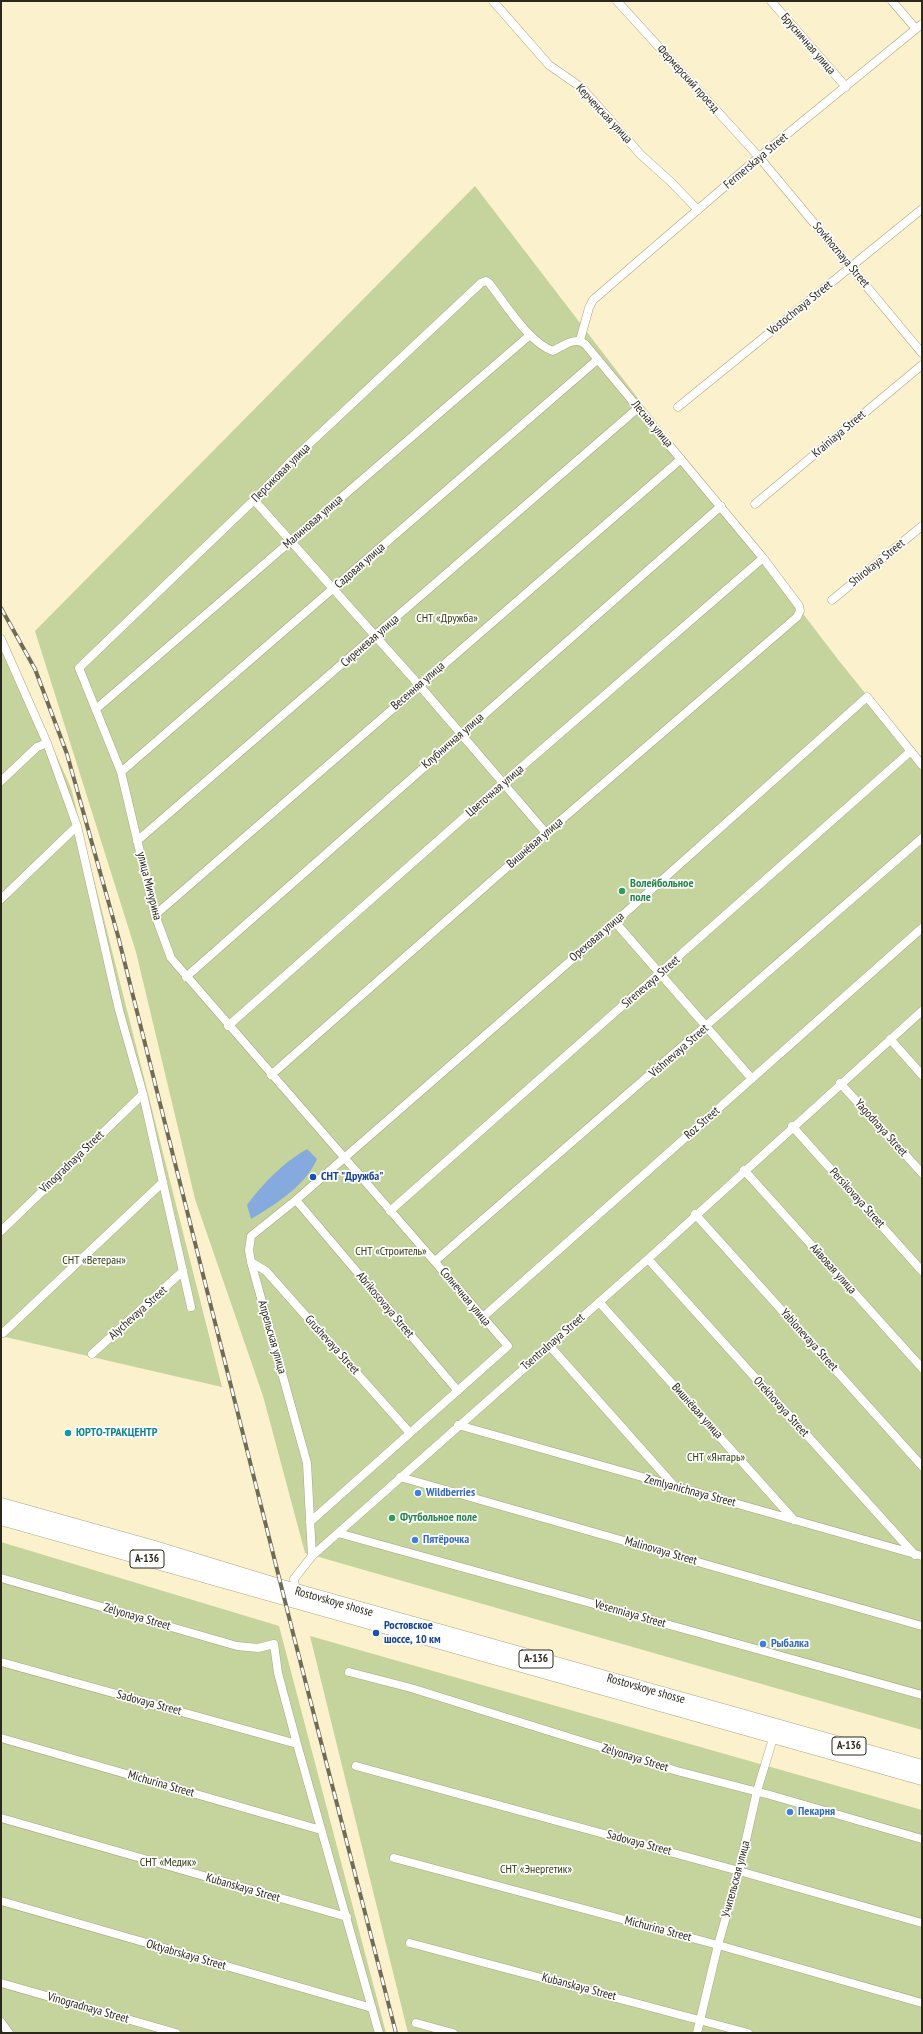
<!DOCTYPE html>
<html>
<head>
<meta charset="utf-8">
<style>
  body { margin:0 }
  #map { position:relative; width:923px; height:2034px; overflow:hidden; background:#fbf1cd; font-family:"PT Sans Narrow",sans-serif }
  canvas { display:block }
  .frame { position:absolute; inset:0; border:2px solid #2b271a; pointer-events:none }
</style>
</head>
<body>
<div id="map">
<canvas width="923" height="2034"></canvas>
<div class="frame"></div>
</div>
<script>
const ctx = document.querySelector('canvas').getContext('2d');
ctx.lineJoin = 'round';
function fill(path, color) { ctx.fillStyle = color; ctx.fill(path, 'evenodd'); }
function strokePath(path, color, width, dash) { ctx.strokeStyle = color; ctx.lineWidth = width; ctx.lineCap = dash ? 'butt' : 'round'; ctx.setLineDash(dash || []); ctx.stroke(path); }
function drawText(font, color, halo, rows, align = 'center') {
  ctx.font = font + ' "PT Sans Narrow",sans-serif'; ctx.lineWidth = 3.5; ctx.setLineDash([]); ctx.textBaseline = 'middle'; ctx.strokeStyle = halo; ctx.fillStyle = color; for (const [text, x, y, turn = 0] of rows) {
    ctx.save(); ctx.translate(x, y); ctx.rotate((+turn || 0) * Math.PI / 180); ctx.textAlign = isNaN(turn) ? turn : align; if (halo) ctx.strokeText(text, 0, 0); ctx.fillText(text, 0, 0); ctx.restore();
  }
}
const green = new Path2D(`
  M475,186L840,662L922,764V1730L305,1553L263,1396L195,1199L136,952L35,631Z
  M1,632L71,788L222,1387L1,1336Z
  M1,1542L279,1626L386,2033H1Z
  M310,1636L922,1810V2033H408Z`);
const water = new Path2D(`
  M307,1149L317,1159C305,1186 276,1204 251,1219L247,1205C263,1183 283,1163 307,1149Z`);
const street = new Path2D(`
  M493,1L549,65L582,88L641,155L671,182L698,210
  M617,1L759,157L922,353
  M771,1L846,87
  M892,1L916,29
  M580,340L589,308L593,300L759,157L922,24
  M678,407L922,209
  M254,500L419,685L546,833
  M755,504L922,365
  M832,600L922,526
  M1,639L47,743L77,826L119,1010L143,1094L191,1307
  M96,709L530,335
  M121,772L597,360
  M1,781L37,747L47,743
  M137,841L638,408
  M1,899L77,826
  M155,915L681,459
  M615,922L752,1079
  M186,977L721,506
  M228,1026L503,783L763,558
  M890,1039L922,1075
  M271,1075L546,833L797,617L800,611L799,606L763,558L585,344C575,336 563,346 553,351C529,343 505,303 489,283L486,281L481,283L292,460L254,500L79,668L121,772L155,915L171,958L508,1346L310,1522
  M840,1083L922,1173
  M792,1126L922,1271
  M744,1170L922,1368
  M296,1200L458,1391
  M390,1211L911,751
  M695,1214L922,1466
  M1,1231L143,1094
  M648,1259L915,1555
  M435,1261L922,838
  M251,1262L266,1271L410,1433
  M599,1302L794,1520
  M483,1317L922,928
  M1,1332L3,1333L163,1182
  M549,1345L676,1488
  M92,1354L183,1271
  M458,1425C612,1470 767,1513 922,1556
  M400,1477L922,1626
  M338,1533L922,1695
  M312,1556L307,1463L251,1262L249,1250L251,1236L296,1200L615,922L867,697L922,765
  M1,1578L237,1646L258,1648L274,1644L278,1673L297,1744L379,2033
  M296,1593L294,1579L312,1556L338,1533L648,1259L922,1011
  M1,1662L297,1744
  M349,1672L411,1688L677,1771L770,1795L922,1839
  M1,1738L321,1830
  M356,1766L739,1871L922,1923
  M1,1818L347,1917
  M394,1858L718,1945L922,2003
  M1,1901L372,2008
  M410,1943L748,2033
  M1,1983L176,2033
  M1,2022L9,2033
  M416,2023L453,2033
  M697,2033L718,1945L739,1871L757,1791L775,1732`);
const highway = new Path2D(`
  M1,1505L151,1547L282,1587L922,1767
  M1,1518L922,1778`);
const rail = new Path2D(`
  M1,608L35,669L67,754L118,936L295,1641L396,2033`);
const markers = [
  [622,891,4,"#2e9e5b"],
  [313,1177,4,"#1a4fb4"],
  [68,1433,4,"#0f9aa8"],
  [418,1493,4,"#3f7fe0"],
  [392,1518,4,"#2e9e5b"],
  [415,1540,4,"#3f7fe0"],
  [376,1633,4,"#1a4fb4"],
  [763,1644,4,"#3f7fe0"],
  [790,1812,4,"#3f7fe0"]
];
const shields = [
  [147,1559,34],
  [536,1659,34],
  [849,1746,34]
];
const shieldNames = [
  ["А-136",147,1559],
  ["А-136",536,1659],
  ["А-136",849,1746]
];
const streetNames = [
  ["Брусничная улица",808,44,49],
  ["Фермерский проезд",688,79,48],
  ["Керченская улица",604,114,47],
  ["Fermerskaya Street",756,161,-40],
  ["Sovkhoznaya Street",841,255,50],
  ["Vostochnaya Street",800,308,-39],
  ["Лесная улица",652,424,50],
  ["Krainiaya Street",839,434,-40],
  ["Персиковая улица",281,473,-45],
  ["Малиновая улица",313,522,-41],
  ["Shirokaya Street",877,563,-39],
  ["Садовая улица",360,566,-41],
  ["Сиреневая улица",370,641,-41],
  ["Весенняя улица",418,686,-41],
  ["Клубничная улица",453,741,-41],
  ["Цветочная улица",495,791,-41],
  ["Вишнёвая улица",535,843,-41],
  ["улица Мичурина",149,886,76],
  ["Ореховая улица",597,937,-41],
  ["Sirenevaya Street",651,982,-41],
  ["Vishnevaya Street",679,1051,-41],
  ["Roz Street",702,1123,-41],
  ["Yagodnaya Street",881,1128,48],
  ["Vinogradnaya Street",72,1162,-44],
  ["Persikovaya Street",857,1198,48],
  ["Айвовая улица",833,1269,48],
  ["Солнечная улица",465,1297,50],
  ["Abrikosovaya Street",385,1305,50],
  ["Alychevaya Street",138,1313,-42],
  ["Апрельская улица",272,1337,74],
  ["Yablonevaya Street",809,1340,48],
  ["Tsentralnaya Street",553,1342,-41],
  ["Grushevaya Street",332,1345,48],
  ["Orekhovaya Street",781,1407,48],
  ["Вишнёвая улица",697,1411,48],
  ["Zemlyanichnaya Street",690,1491,15],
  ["Malinovaya Street",661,1551,16],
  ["Rostovskoye shosse",334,1602,16],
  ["Vesenniaya Street",630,1614,16],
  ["Zelyonaya Street",137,1617,16],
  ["Rostovskoye shosse",646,1689,16],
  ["Sadovaya Street",149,1703,15],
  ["Zelyonaya Street",635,1758,17],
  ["Michurina Street",161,1784,16],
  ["Sadovaya Street",639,1843,15],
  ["Учительская улица",736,1879,-75],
  ["Kubanskaya Street",243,1888,16],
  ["Michurina Street",658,1929,15],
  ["Oktyabrskaya Street",186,1955,16],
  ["Kubanskaya Street",579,1987,15],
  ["Vinogradnaya Street",88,2008,16]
];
const parkNames = [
  ["СНТ «Дружба»",447,619],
  ["СНТ «Строитель»",391,1252],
  ["СНТ «Ветеран»",94,1261],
  ["СНТ «Янтарь»",716,1458],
  ["СНТ «Медик»",168,1863],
  ["СНТ «Энергетик»",536,1870]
];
const leisureNames = [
  ["Волейбольное",630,884],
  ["поле",630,898],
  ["Футбольное поле",400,1518]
];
const transitNames = [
  ["СНТ \"Дружба\"",321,1177],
  ["Ростовское",384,1626],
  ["шоссе, 10 км",384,1640]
];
const cultureNames = [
  ["ЮРТО-ТРАКЦЕНТР",76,1433]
];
const shopNames = [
  ["Wildberries",426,1493],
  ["Пятёрочка",423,1540],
  ["Рыбалка",771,1644],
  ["Пекарня",798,1812]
];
fill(green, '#c4d49c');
fill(water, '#86aadd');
strokePath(street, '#ada481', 9);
strokePath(highway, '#ada481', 15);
strokePath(street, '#fff', 8);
strokePath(highway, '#fff', 14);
strokePath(rail, '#716b56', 4);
strokePath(rail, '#fff', 2.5, [8]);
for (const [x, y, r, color] of markers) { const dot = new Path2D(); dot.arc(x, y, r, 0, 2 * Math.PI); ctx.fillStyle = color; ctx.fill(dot); strokePath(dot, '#fff', 1.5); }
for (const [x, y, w] of shields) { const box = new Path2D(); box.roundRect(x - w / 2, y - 9, w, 18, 3); ctx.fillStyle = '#fff'; ctx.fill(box); strokePath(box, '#2b271a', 1); }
drawText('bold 11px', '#2b271a', null, shieldNames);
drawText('12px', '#2b271a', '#fff', streetNames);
drawText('12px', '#343e10', '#fff', parkNames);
drawText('bold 12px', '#27864d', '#fff', leisureNames, 'left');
drawText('bold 12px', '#164399', '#fff', transitNames, 'left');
drawText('bold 12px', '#0d838f', '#fff', cultureNames, 'left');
drawText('bold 12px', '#366cbe', '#fff', shopNames, 'left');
</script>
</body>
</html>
